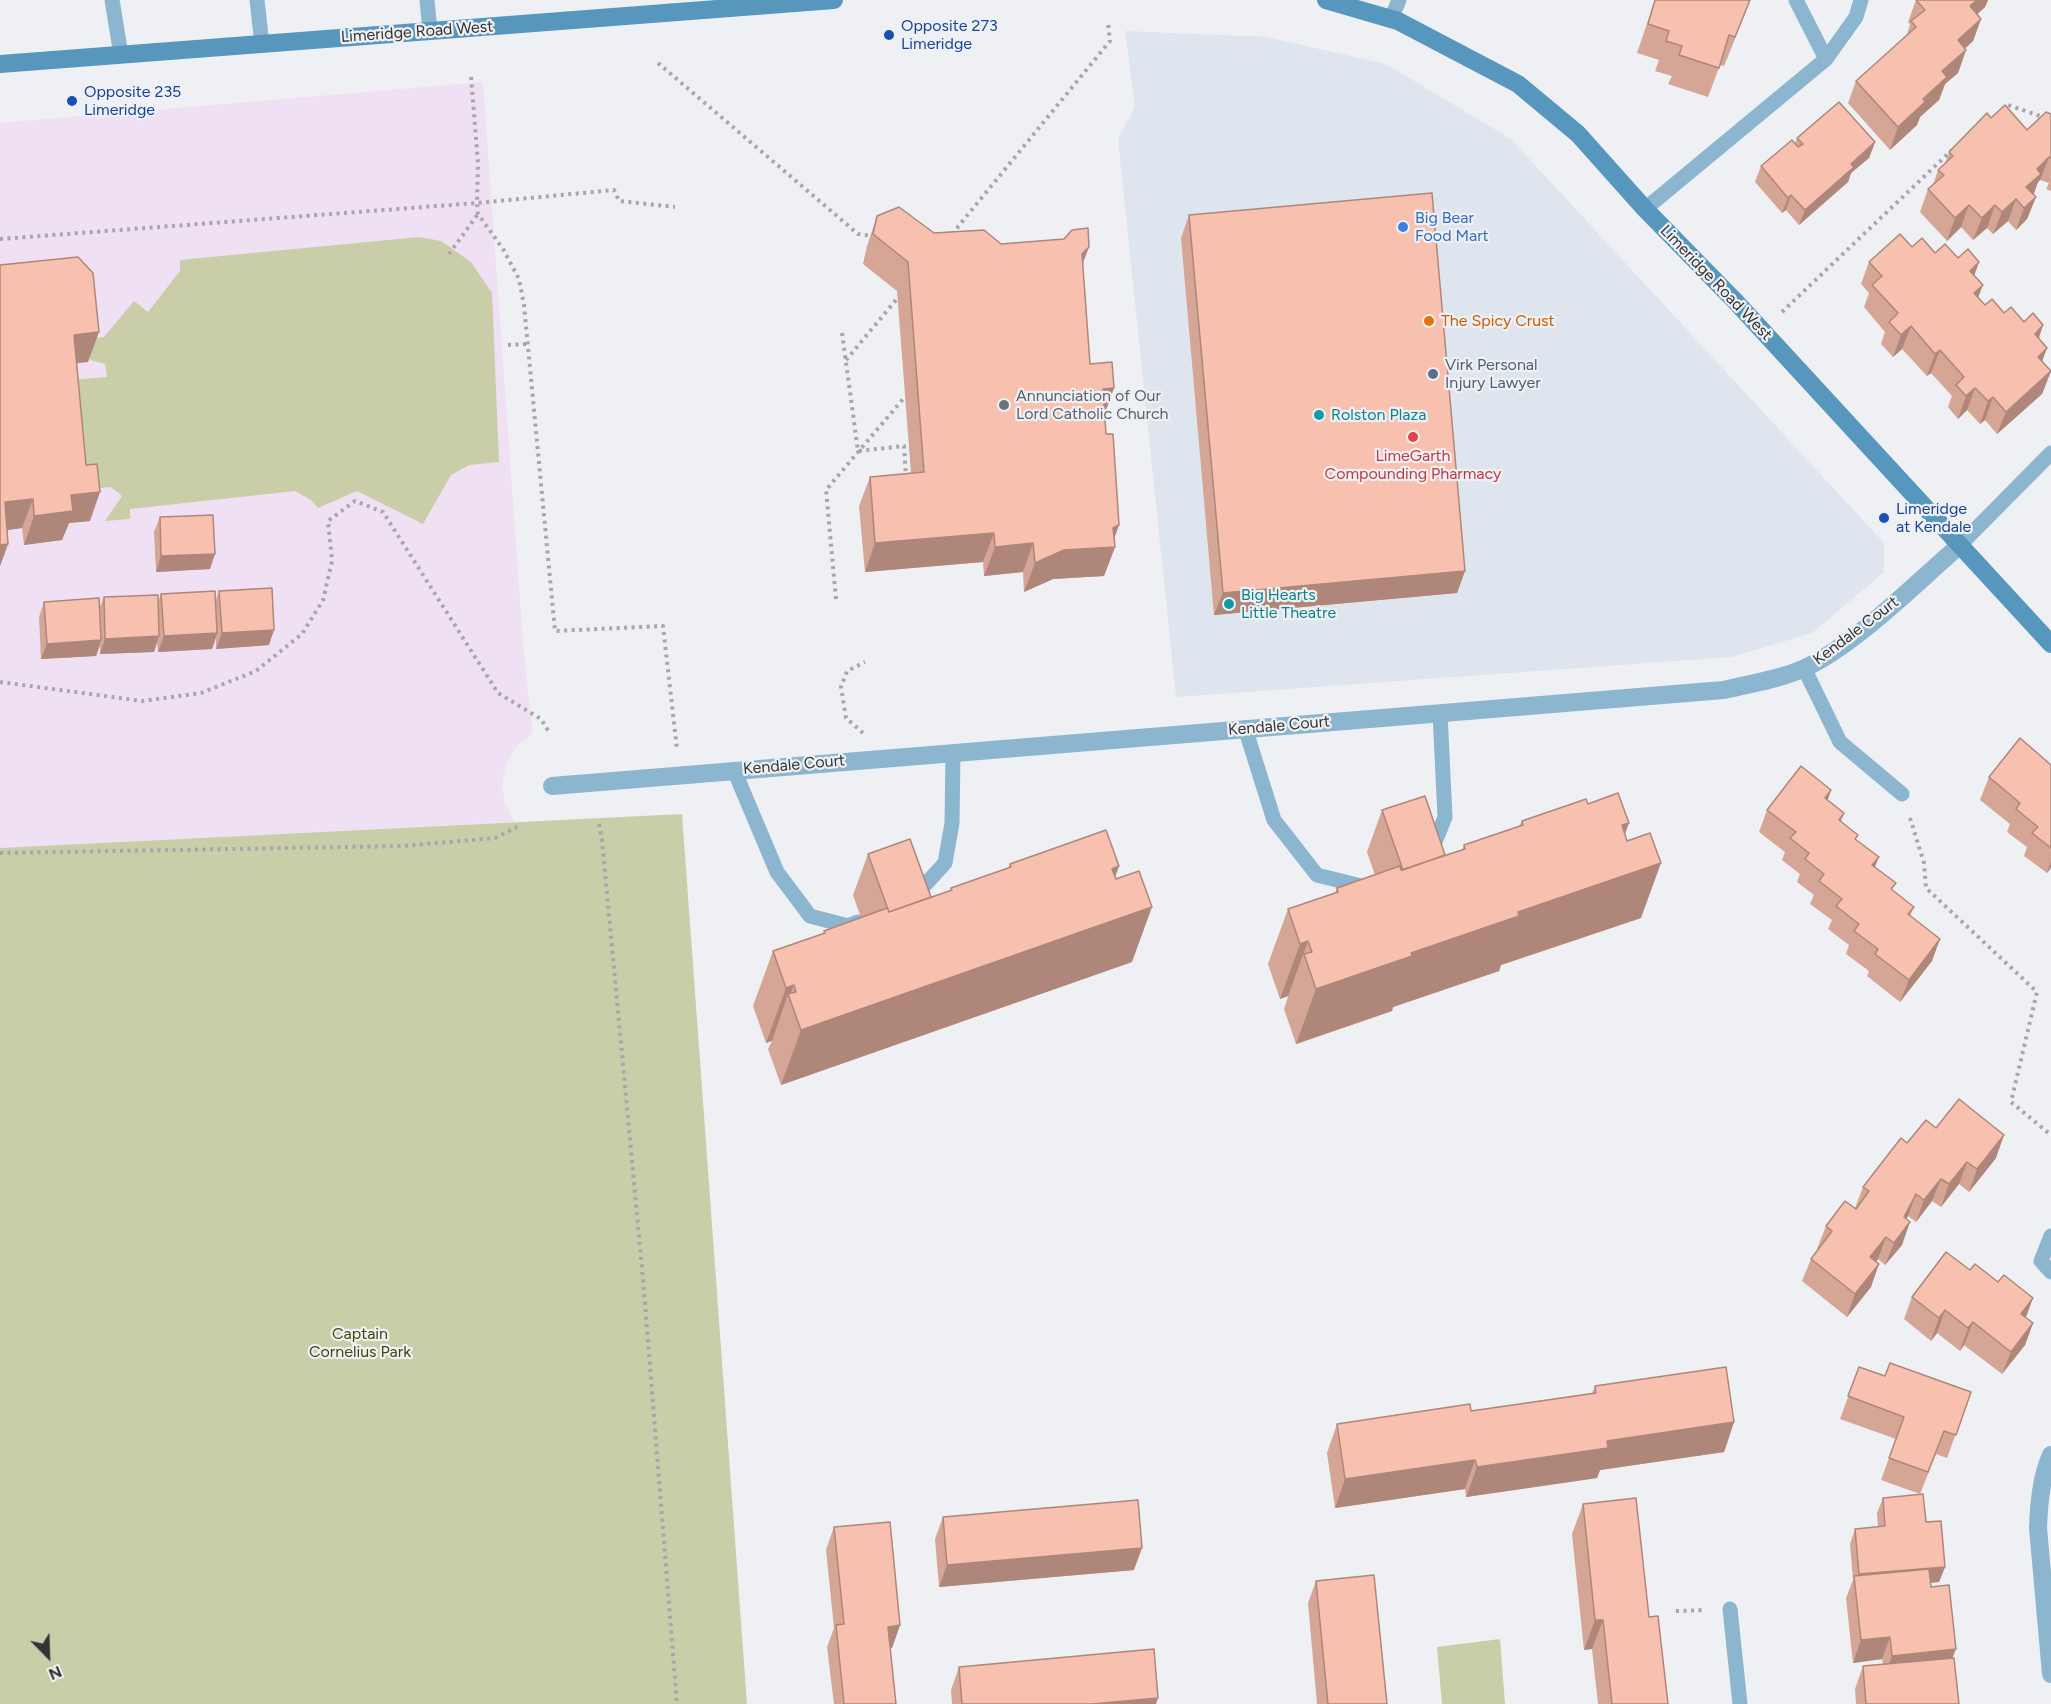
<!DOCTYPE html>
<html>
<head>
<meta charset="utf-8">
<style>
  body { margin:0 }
  #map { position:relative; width:2051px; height:1704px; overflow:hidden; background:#eef0f3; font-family:Figtree,sans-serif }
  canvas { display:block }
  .north { position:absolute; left:18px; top:1626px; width:60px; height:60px; -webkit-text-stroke:4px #eef0f3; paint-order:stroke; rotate:157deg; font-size:16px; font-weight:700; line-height:24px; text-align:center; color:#323334 }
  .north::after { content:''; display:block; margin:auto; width:21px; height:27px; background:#323334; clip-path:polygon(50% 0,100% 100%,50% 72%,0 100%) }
</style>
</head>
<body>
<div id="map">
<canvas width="2051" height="1704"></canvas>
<div class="north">N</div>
</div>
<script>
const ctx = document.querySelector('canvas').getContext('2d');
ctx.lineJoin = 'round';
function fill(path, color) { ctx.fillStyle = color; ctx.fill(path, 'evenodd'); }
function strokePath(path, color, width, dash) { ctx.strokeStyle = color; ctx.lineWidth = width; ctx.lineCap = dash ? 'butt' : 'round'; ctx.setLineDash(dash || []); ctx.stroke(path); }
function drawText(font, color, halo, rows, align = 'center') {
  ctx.font = font + ' Figtree,sans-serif'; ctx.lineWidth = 4.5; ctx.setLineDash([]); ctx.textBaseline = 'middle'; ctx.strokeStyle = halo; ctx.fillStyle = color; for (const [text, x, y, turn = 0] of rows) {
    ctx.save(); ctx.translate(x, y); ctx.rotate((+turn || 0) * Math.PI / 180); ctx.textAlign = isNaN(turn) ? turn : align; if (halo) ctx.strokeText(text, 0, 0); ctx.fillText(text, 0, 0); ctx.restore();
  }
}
const built = new Path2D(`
  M1125,31L1266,37L1386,64L1511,139L1884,543V572L1812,633L1732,657L1176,697L1118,139L1135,107Z`);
const education = new Path2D(`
  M483,82L524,656L533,733L517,746L506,764L502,784L505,804L514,822L0,848V123Z`);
const green = new Path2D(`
  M419,237L441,241L471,262L492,293L499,462L469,465L451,475L423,524L357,491L318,508L311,500L295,491L130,509V519L105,521L122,496L111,487L78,490L70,380L107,377L105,364L90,360L87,339L104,337L134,301L148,312L180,271V260Z
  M682,814L747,1704H0V848Z
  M1500,1639L1505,1704H1442L1437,1647Z`);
const path = new Path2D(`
  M658,63L858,234L873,236
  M471,77L478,163L477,203L478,214L503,249L519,279L524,305L555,631L663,626L677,749
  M2002,109L2008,105L2043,117
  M952,234L1110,41L1108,23
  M0,239L477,203L614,190L619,201L675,207
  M449,254L478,214
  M1782,312L1952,150
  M842,333L858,451L904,446L906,477
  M508,345L528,344
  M846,360L901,294
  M836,599L826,490L903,399
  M0,682L142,701L201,693L256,671L302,634L323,600L332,561L328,521L355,501L383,512L498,693L541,719L549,732
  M863,733L846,718L841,687L847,671L865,662
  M1910,818L1924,863L1926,888L2037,992L2011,1102L2051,1135
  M599,824L602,840L643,1279L677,1704
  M0,853L402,846L495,838L517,827
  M1676,1611L1705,1610`);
const lane = new Path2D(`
  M112,0L121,55
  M257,0L262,45
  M427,0L430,31
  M1796,0L1826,59
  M1391,19L1399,0
  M1645,209L1826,59L1856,17L1861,0
  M1960,545L2051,453
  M1804,668L1840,742L1902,794
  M1245,728L1274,820L1317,875L1369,888
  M734,770L777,872L810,916L848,926L858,922
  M1431,852L1445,817L1440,713
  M913,898L945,863L952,823L953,752
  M2051,1236L2041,1261L2051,1272
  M1730,1609L1740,1704`);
const street = new Path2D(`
  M552,786L1724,690C1752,683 1783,679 1809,666C1861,639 1915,584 1960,545
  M2051,1455C2041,1477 2039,1504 2038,1528L2051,1674`);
const secondary = new Path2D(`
  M1326,0L1398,21L1518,84L1578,134L1645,209L1736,302L2051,644
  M0,64L834,0`);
const wall = new Path2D(`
  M1655,0H1750L1724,66L1720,65L1708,97L1668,84L1672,76L1655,71L1659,60L1637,53Z
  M1916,0H1988L1985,7L1977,14L1981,19L1973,41L1965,49L1966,50L1958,73L1945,84L1939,100L1920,117L1917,125L1890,150L1848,103L1856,81L1906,37L1910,25L1908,22Z
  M2051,114V191L2046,189L2049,183L2040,180L2038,182L2033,195L2036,197L2027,219L2016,230L2008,221L1993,234L1987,228L1973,240L1961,227L1947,241L1920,212L1928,189L1933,185L1938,170L1945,164L1949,152L1991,118L2027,130Z
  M1797,138L1875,142L1869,158L1851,173L1848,182L1799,225L1786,210L1782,213L1755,182L1761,166L1795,144Z
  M1189,215L1465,571L1457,593L1214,615L1181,238Z
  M877,216L934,233L1001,244L1083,264L1090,364L1114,388L1105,414L1106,434L1119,525L1114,539L1115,547L1104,576L1053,579L1024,592L1023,572L984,576L983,562L865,572L859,506L870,477L911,473L897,291L863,264L867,246Z
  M1912,247L1935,253L1974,276L1978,298L1985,305L2024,322L2043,325L2039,338L2042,362L2051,371L2042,394L1997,434L1985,420L1980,424L1967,410L1958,419L1948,407L1952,396L1931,373L1927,376L1902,349L1893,357L1881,344L1885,332L1864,307L1869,293L1861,284L1869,262Z
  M0,265L88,362L76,363L90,521L69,523L62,540L24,545L22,528L7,530L8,544L0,566Z
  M160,517L210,569L156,572L154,532Z
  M219,591L269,645L216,649V638L212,649L158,652L157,641L154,652L100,654V646L96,656L41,659L39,617L44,602L99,609L104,597L158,603L161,594L215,602Z
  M2051,765V868L2047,873L2024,856L2027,847L2007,832L2010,824L1980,800L1989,777Z
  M1831,790L1828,800L1844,813L1841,822L1856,840L1875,867L1893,891L1914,907L1910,916L1932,961L1900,1002L1867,976L1869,971L1846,954L1849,945L1828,929L1832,920L1810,904L1814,895L1797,882L1800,874L1782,860L1785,852L1759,832L1767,810Z
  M1588,804L1625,833L1641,918L1501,965L1499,971L1393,1007L1392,1011L1296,1044L1284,1009L1288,997V996L1280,999L1268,964L1288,909L1335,893L1337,888L1375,875L1367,852L1382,810L1445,855L1462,850L1464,845L1519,826L1522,821Z
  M868,854L930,898L950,891L951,888L1008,868L1010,864L1119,866L1115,877L1132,962L781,1085L768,1049L772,1041L766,1043L753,1006L773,951L823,934L824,931L861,918L853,895Z
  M1936,1128L1996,1158L1969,1192L1959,1184L1941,1207L1932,1201L1916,1222L1908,1216L1906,1219L1902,1245L1885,1265L1878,1259L1876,1262L1871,1287L1847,1317L1802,1281L1811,1259L1818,1249H1817L1826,1226L1855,1208L1863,1187L1907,1143Z
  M1912,1297L2026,1318L2033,1323L2025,1345L2002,1374L1964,1345L1960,1351L1937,1333L1931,1341L1904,1319Z
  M1859,1367L1885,1376L1971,1392L1947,1458L1936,1454L1920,1494L1926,1522L1945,1567L1939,1582L1930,1583L1931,1587L1952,1658L1959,1704H1856L1855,1689L1863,1666L1883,1664L1882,1659L1853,1663L1846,1598L1853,1580L1850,1544L1855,1529L1878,1527L1877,1513L1883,1498L1920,1494L1881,1480L1896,1439L1840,1419Z
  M1595,1386L1734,1422L1724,1452L1600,1470L1597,1478L1466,1497L1465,1489L1335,1508L1327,1453L1337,1424L1471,1411L1592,1393Z
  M1583,1504L1668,1704H1598L1592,1649L1584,1650L1572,1534Z
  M943,1517L1134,1570L939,1587L935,1539Z
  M834,1527L900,1625L892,1648H890L896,1704H834L827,1647L834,1628L826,1550Z
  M1316,1581L1387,1704H1317L1308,1603Z
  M959,1667L1156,1704H952L951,1690Z`);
const shadedWall = new Path2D(`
  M1750,0L1724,66L1735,37Z
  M1977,0H1988L1985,7L1962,29L1970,6Z
  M1981,19L1973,41L1949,62L1958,40Z
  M1966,50L1958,73L1945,84L1939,100L1920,117L1917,125L1890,150L1898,127L1923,99L1942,71Z
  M1875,142L1869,158L1851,173L1848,182L1799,225L1805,210L1851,164Z
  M2049,157L2040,180L2038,182L2033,196L2026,187L2037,169Z
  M1791,195L1786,210L1782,213L1788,198Z
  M2036,197L2027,219L2016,230L2024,208Z
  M2016,199L2008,221L1993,234L2002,212Z
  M1969,205L1961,227L1947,241L1955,218Z
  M1995,205L1987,228L1973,240L1982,218Z
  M1089,247L1078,276L1082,254Z
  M1979,262L1971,285L1970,271Z
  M1983,285L1974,308V293Z
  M2043,325L2035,348V334Z
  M1911,326L1902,349L1893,357L1901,335Z
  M99,332L88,362L63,364L74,335Z
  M2047,348L2039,370L2038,357Z
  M1940,350L1931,373L1927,376L1935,354Z
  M2051,371L2042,394L1997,434L2006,412Z
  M1114,388L1103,417V389Z
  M1975,388L1967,410L1958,419L1966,396Z
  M1993,397L1985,420L1980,424L1988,401Z
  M100,492L90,521L69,523L62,540L24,545L34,516L71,495Z
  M33,499L22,528L0,531L5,502Z
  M1119,525L1111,547H1115L1104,576L1053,579L1024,592L1035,563Z
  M994,533L983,562L865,572L875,543Z
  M1033,543L1023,572L984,576L995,547Z
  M8,544L0,566V545Z
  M215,554L210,569L156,572L161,556Z
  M1465,571L1457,593L1214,615L1223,593Z
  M274,630L269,645L216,649L222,633Z
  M217,633L212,649L158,652L164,636Z
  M159,636L154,652L100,654L105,639Z
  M101,640L96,656L41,659L47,644Z
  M1831,790L1823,812L1825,798Z
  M1629,823L1609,878L1622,825Z
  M1879,857L1870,879L1872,865Z
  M2051,861V868L2047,873Z
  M1661,863L1641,918L1501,965L1499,971L1393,1007L1392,1011L1296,1044L1316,989L1518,912Z
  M1119,866L1099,921L1112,869Z
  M1152,907L1132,962L781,1085L801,1030Z
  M1940,939L1932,961L1900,1002L1909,980Z
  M1308,941L1288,996L1280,999L1300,944Z
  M794,985L789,997L788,994L772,1041L766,1043L786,988Z
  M2004,1135L1996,1158L1969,1192L1977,1169Z
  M1967,1162L1959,1184L1941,1207L1949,1184Z
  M1941,1179L1932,1201L1916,1222L1924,1200Z
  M1916,1194L1908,1216L1896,1240L1904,1217Z
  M1910,1222L1902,1245L1885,1265L1894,1243Z
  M1886,1237L1878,1259L1862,1279L1870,1257Z
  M1879,1264L1871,1287L1847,1317L1855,1294Z
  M2033,1298L2025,1320L2021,1314Z
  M1945,1310L1937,1333L1931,1341L1939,1318Z
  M1973,1322L1964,1345L1960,1351L1968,1328Z
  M2033,1323L2025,1345L2002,1374L2011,1352Z
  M1734,1422L1724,1452L1600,1470L1597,1478L1466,1497L1477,1467L1607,1441Z
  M1475,1460L1465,1489L1335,1508L1345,1479Z
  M1142,1548L1134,1570L939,1587L947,1565Z
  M1945,1567L1939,1582L1856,1589L1855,1585L1859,1574Z
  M1595,1620H1603L1592,1649L1584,1650Z
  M900,1625L892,1648L879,1649L888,1627Z
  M1890,1637L1882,1659L1853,1663L1861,1640Z
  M1956,1649L1947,1672L1884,1678L1892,1656Z
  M1158,1698L1156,1704H1092Z`);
const building = new Path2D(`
  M1655,0H1750L1735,37L1729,35L1719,68L1679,55L1682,46L1666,41L1669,31L1648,24Z
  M1916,0H1977L1970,6L1981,19L1958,40L1966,50L1942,71L1947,77L1923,99L1925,102L1898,127L1856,81L1916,27L1911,21L1925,10Z
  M1839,102L1875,142L1851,164L1854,167L1805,210L1791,195L1788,198L1761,166L1792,140L1798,147L1803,144L1797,138Z
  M2005,105L2027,130L2046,112L2051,114V158L2049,157L2037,169L2041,174L2026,187L2036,197L2024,208L2016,199L2002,212L1995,205L1982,218L1969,205L1955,218L1928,189L1944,175L1938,170L1953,156L1949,152L1987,113L1991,118Z
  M1432,193L1465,571L1223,593L1189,215Z
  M899,207L934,233L984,230L1001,244L1064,239L1072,230L1088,228L1089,247L1082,254L1090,364L1112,362L1114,388L1103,389L1106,434H1113L1119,525L1113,528L1115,547L1064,550L1035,563L1033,543L995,547L994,533L875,543L870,477L924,472L908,262L873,234L877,216Z
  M1900,234L1912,247L1922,238L1935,253L1945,244L1958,258L1968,249L1979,262L1970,271L1983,285L1974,293L1985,305L1992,299L2004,313L2011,307L2024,322L2033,313L2043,325L2035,334L2047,348L2038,357L2051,371L2006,412L1993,397L1988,401L1975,388L1966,396L1956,385L1964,377L1940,350L1935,354L1911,326L1901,335L1889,322L1898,313L1872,285L1882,276L1869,262Z
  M78,257L93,273L99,332L74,335L86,465L97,464L100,492L71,495L73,511L34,516L33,499L5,502L8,544L0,545V265Z
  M213,515L215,554L161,556L160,517Z
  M272,588L274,630L222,633L219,591Z
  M215,591L217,633L164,636L161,594Z
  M158,595L159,636L105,639L104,597Z
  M99,598L101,640L47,644L44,602Z
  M2020,738L2051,765V848L2032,833L2038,827L2016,809L2020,803L1989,777Z
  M1801,766L1831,790L1825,798L1844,813L1839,820L1858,835L1855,839L1879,857L1872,865L1896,883L1891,889L1914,907L1908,914L1940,939L1909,980L1875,954L1878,949L1854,931L1859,924L1836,906L1842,899L1819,881L1824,874L1805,859L1809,853L1790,838L1796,832L1767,810Z
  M1618,793L1629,823L1622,825L1627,841L1650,833L1661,863L1518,912L1519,916L1411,953L1412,956L1316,989L1304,954L1312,952L1308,941L1300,944L1288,909L1338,892L1337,888L1400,866L1401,870L1465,849L1464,845L1523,825L1522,821L1586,799L1588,804Z
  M1425,796L1445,855L1403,870L1382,810Z
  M1106,830L1119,866L1112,869L1116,879L1139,871L1152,907L801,1030L788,994L796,992L794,985L786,988L773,951L825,933L824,931L887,908L889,912L952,890L951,888L1011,867L1010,864Z
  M910,839L931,897L889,912L868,854Z
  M1959,1099L2004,1135L1977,1169L1967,1162L1949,1184L1941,1179L1924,1200L1916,1194L1904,1217L1910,1222L1894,1243L1886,1237L1870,1257L1879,1264L1855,1294L1811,1259L1832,1231L1826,1226L1845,1201L1856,1209L1869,1191L1863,1187L1901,1138L1907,1143L1926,1120L1936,1128Z
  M1946,1252L1970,1270L1975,1264L1998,1282L2004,1275L2033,1298L2021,1314L2033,1323L2011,1352L1973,1322L1968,1328L1945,1310L1939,1318L1912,1297Z
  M1890,1363L1971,1392L1956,1435L1944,1431L1928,1472L1889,1458L1904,1417L1848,1396L1859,1367L1885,1376Z
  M1726,1367L1734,1422L1607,1441L1608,1448L1477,1467L1475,1460L1345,1479L1337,1424L1470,1404L1471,1411L1596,1393L1595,1386Z
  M1923,1494L1926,1522L1941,1521L1945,1567L1859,1574L1855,1529L1885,1526L1883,1498Z
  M1636,1498L1649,1617L1658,1616L1668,1704H1612L1603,1620H1595L1583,1504Z
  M1138,1500L1142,1548L947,1565L943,1517Z
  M890,1522L900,1625L888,1627L896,1704H844L836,1625L844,1624L834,1527Z
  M1929,1569L1931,1587L1949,1585L1956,1649L1892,1656L1890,1637L1861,1640L1854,1576Z
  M1374,1575L1387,1704H1328L1316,1581Z
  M1154,1649L1158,1698L1092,1704H962L959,1667Z
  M1954,1658L1959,1704H1866L1863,1666Z`);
const markers = [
  [889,35,6,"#1a4fb4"],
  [72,101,6,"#1a4fb4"],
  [1403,227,6,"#3f7fe0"],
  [1429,321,6,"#e8710a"],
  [1433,374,6,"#5c6f8a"],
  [1004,405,6,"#6b7280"],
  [1319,415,6,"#0f9aa8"],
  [1413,437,6,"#e0444e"],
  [1884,518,6,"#1a4fb4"],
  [1229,604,6,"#0f9aa8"]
];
const transitNames = [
  ["Opposite 273",901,26],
  ["Limeridge",901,44],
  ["Opposite 235",84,92],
  ["Limeridge",84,110],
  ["Limeridge",1896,509],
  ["at Kendale",1896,527]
];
const streetNames = [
  ["Limeridge Road West",417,32,-4],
  ["Limeridge Road West",1716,283,46],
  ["Kendale Court",1856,631,-37],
  ["Kendale Court",1279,726,-5],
  ["Kendale Court",794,765,-5]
];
const shopNames = [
  ["Big Bear",1415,218],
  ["Food Mart",1415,236]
];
const foodNames = [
  ["The Spicy Crust",1441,321]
];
const serviceNames = [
  ["Virk Personal",1445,365],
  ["Injury Lawyer",1445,383]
];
const worshipNames = [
  ["Annunciation of Our",1016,396],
  ["Lord Catholic Church",1016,414]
];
const cultureNames = [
  ["Rolston Plaza",1331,415],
  ["Big Hearts",1241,595],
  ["Little Theatre",1241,613]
];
const healthNames = [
  ["LimeGarth",1413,456],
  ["Compounding Pharmacy",1413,474]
];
const parkNames = [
  ["Captain",360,1334],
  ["Cornelius Park",360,1352]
];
fill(built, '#dfe5ee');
fill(education, '#f0e0f3');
fill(green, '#c9cea9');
strokePath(path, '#a5a7a9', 4, [3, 4.5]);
strokePath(lane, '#8cb5cf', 15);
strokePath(street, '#8cb5cf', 18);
strokePath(secondary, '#5797be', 18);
fill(wall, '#d5a596');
fill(shadedWall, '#ae867a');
fill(building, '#f8c0af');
strokePath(building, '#ae867a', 1.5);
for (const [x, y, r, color] of markers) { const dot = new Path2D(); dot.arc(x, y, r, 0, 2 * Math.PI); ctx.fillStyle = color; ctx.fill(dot); strokePath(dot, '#eef0f3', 2); }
drawText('16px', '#164399', '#eef0f3', transitNames, 'left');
drawText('16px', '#323334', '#eef0f3', streetNames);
drawText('16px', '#366cbe', '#eef0f3', shopNames, 'left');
drawText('16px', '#c56008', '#eef0f3', foodNames, 'left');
drawText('16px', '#4e5e75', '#eef0f3', serviceNames, 'left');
drawText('16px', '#5b616d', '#eef0f3', worshipNames, 'left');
drawText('16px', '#0d838f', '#eef0f3', cultureNames, 'left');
drawText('16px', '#be3a42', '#eef0f3', healthNames);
drawText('16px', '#42480b', '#eef0f3', parkNames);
</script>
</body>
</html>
